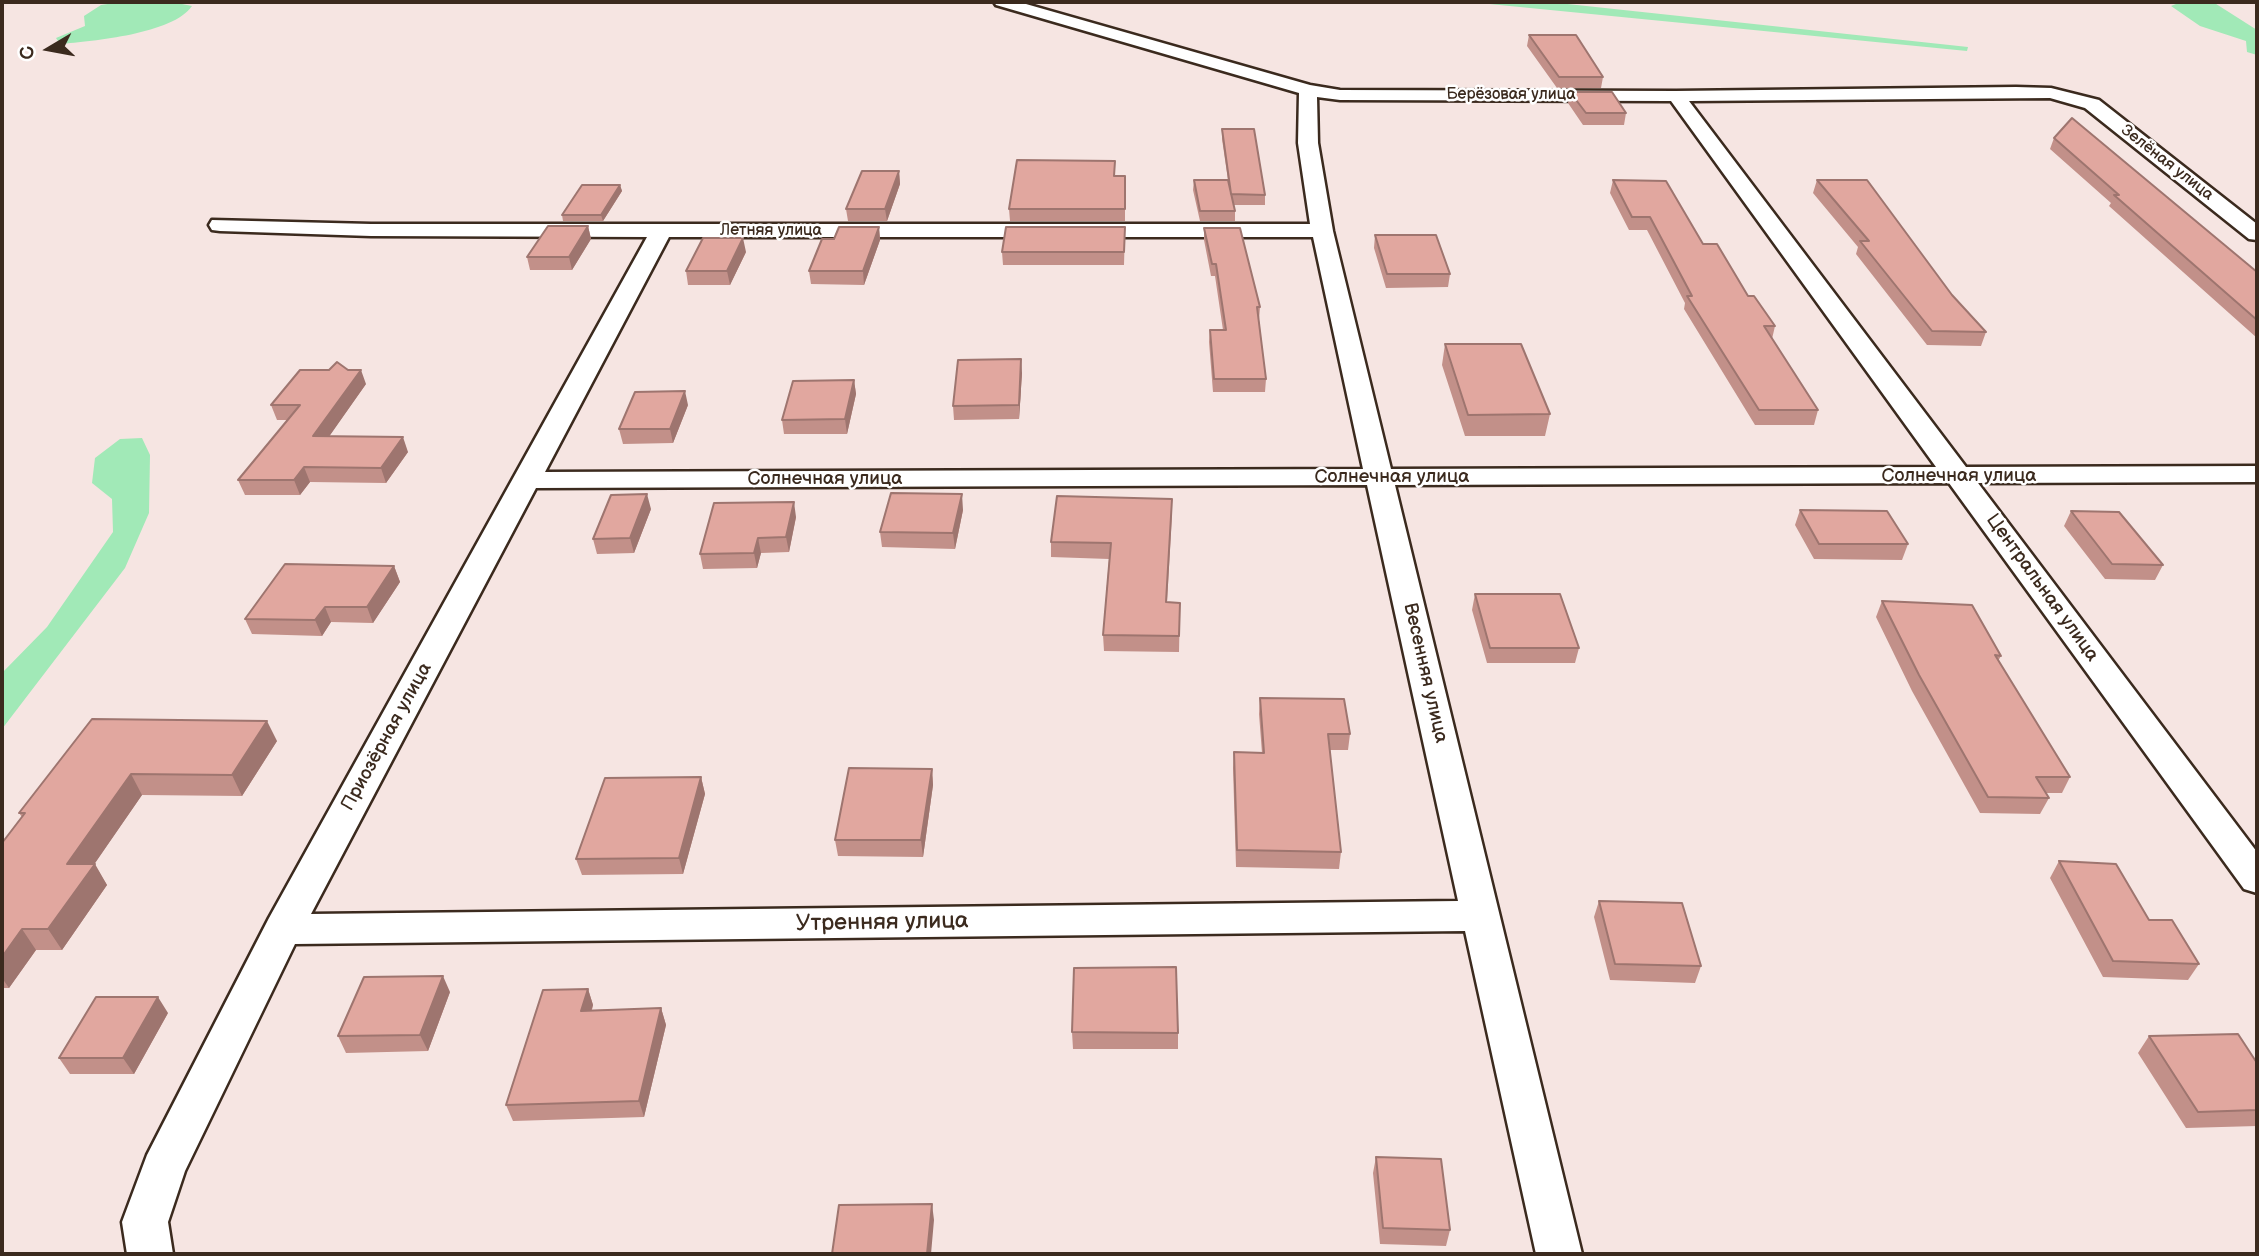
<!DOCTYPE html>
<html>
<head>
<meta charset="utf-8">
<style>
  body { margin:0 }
  #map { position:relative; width:2259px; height:1256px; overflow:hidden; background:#f6e5e2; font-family:"Balsamiq Sans",sans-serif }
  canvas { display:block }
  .frame { position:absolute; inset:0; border:4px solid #3b2a1e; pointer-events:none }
  .north { position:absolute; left:14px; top:14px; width:70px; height:70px; -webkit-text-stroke:5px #fff; paint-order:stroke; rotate:260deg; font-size:19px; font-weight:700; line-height:28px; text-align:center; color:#3b2a1e }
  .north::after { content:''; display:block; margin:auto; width:24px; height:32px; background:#3b2a1e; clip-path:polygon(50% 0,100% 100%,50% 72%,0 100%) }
</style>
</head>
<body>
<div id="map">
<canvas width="2259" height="1256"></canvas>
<div class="frame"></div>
<div class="north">С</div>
</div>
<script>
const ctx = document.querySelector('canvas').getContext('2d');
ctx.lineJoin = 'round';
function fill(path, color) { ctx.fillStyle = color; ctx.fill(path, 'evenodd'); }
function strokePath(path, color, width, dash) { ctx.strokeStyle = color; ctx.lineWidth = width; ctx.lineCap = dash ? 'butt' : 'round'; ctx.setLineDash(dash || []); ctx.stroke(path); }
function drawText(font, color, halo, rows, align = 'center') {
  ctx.font = font + ' "Balsamiq Sans",sans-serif'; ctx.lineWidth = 5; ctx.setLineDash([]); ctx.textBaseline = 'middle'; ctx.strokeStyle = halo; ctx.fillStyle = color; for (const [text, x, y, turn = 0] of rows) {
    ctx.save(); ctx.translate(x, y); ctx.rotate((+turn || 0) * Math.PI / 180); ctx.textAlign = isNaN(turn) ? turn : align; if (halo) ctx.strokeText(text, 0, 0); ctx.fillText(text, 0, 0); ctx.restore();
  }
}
const green = new Path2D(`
  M121,2H172L192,6C173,34 93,41 60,44L56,38L85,26L84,16L101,5Z
  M1469,2H1549L1968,47L1967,51Z
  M2181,2H2213L2257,30V55L2247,52L2246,41L2200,26L2171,6Z
  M142,438L150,455L149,513L125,568L2,729V673L47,627L113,532L112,499L92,483L95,458L120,439Z`);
const minor = new Path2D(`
  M994,2H1019L1310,85L1340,90L1676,91L2016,87L2051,88L2099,100L2257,224V240L2249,239L2085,108L2050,98L1689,101L1966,467L2257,466V482L1978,483L2257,852V893L2244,889L1949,483L1395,485L1582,1254H1536L1465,931L295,944L185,1171L168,1222L173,1254H127L122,1222L147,1155L269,918L647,237L371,236L220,231L212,230L209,225L212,220L371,224H1310L1298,143L1299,93L996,5ZM1317,97L1340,100L1671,101L1936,467L1391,469L1333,231L1318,143ZM669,237H1313L1363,469L545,472ZM1367,485L1458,901L311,914L536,488Z`);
const wall = new Path2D(`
  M1529,35L1603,77L1601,88H1557L1527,46Z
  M1570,92L1626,113L1624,125H1583L1568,103Z
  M1222,129L1265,195V205H1234L1235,211V221H1200L1193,190L1194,180H1228L1222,139Z
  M2054,138L2257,272V338L2109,206L2111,203L2050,149Z
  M899,171L900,184L887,221H848L846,209Z
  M1115,176H1125V221H1010L1009,209Z
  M1613,180L1703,244L1775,326L1772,339L1818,410L1814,425H1755L1684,309L1685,303L1647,230H1629L1610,193Z
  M1817,180L1952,295L1986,332L1981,346L1927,345L1856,254L1858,247L1813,193Z
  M620,185L622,191L603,221H563L562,215Z
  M588,226L591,239L572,270H530L527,257Z
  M879,227L880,240L864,285L811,284L809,271Z
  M1125,227L1124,265H1003L1002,252Z
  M1204,228L1260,307L1259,320L1266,379L1265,392H1213L1209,342L1210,330H1223L1215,276H1211L1204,240Z
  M1375,235L1450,274L1448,287L1386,288L1374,248Z
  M746,252L730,285H688L686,271Z
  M1445,344L1550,414L1545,436H1465L1442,365Z
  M1022,373L1019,419L954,420L953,406Z
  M854,380L856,394L847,434H784L782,420Z
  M366,384L329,436L408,452L386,483L310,482L300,495H245L238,480L288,420H277L271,405Z
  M688,405L673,443L623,444L619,429Z
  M651,509L634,553L597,554L593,539Z
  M963,510L955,549L882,547L880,532Z
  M1800,510L1908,544L1902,560L1814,559L1795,525Z
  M2071,511L2163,565L2155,580L2105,579L2064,526Z
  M1172,514L1167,602L1180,603L1179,652L1104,651L1103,635L1109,559L1051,557V542Z
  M796,517L789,552L761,553L757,568L703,569L700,554Z
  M394,566L400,582L373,623L331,622L322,636L252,634L245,619Z
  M1475,594L1579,648L1575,663H1487L1472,610Z
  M1882,601L2001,656L1998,661L2070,777L2062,793H2046L2049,798L2040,814L1980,813L1912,691L1876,617Z
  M1260,698L1350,734L1348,750H1330L1341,852L1339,869L1236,867L1233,768L1234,752L1262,753L1259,714Z
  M92,719L277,741L242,796L142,795L94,864L107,885L62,950H36L9,988H2V843L22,817L19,813Z
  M932,769L933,785L923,857L838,856L835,840Z
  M701,777L705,794L683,874L582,875L576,859Z
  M2059,861L2149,920L2199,964L2188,980L2103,977L2050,878Z
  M1599,901L1701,966L1695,983L1610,980L1594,917Z
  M588,989L593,1005L592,1010L661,1008L666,1025L644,1117L513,1121L506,1105Z
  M450,992L428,1051L346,1053L338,1036Z
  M168,1013L134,1074H70L59,1058Z
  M1072,1032L1178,1033V1049H1073Z
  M2149,1036L2257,1063V1126L2186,1128L2138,1053Z
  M1376,1157L1450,1230L1446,1246L1380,1244L1373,1173Z`);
const shadedWall = new Path2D(`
  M899,171L900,184L887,221L885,209Z
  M620,185L622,191L603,221L601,215Z
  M588,226L591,239L572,270L569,257Z
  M879,227L880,240L864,285L863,271Z
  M743,238L746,252L730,285L727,271Z
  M1021,359L1022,373L1019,419V405Z
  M361,370L366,384L319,451L313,436Z
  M854,380L856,394L847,434L845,419Z
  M685,391L688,405L673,443L670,429Z
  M403,437L408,452L386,483L381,468Z
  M304,467L310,482L300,495L294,480Z
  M647,494L651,509L634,553L630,538Z
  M962,494L963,510L955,549L953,533Z
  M794,502L796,517L789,552L786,537Z
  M758,538L761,553L757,568L754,553Z
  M394,566L400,582L373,623L367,607Z
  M325,607L331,622L322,636L315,620Z
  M267,721L277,741L242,796L232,775Z
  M932,769L933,785L923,857L921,840Z
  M131,774L142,795L80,885L67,864Z
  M701,777L705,794L683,874L679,858Z
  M95,864L107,885L62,950L48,929Z
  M22,929L36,950L9,988L2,978V957Z
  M443,976L450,992L428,1051L420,1035Z
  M588,989L593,1005L586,1027L581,1011Z
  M158,997L168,1013L134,1074L123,1058Z
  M661,1008L666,1025L644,1117L639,1101Z
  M932,1204L934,1220L931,1254H927Z`);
const building = new Path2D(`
  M1529,35H1576L1603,77H1559Z
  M1570,92H1612L1626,113H1586Z
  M2072,118L2257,272V320L2114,195H2119L2054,138Z
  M1222,129H1254L1265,195L1231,194Z
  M1017,160L1115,161L1114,176H1125V209H1009Z
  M862,171H899L885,209H846Z
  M1194,180H1228L1235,211H1200Z
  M1613,180L1666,181L1703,244H1717L1748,296H1754L1775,326H1764L1818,410H1759L1687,296H1692L1650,217H1632Z
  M1817,180H1867L1952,295L1986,332L1932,331L1860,241H1869Z
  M582,185H620L601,215H562Z
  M548,226H588L569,257H527Z
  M839,227H879L863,271H809L822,239H834Z
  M1006,227H1125L1124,252H1002Z
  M1204,228H1240L1260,307H1257L1266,379H1214L1210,330H1226L1216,264H1212Z
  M1375,235H1436L1450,274H1387Z
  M703,238H743L727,271H686Z
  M1445,344H1521L1550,414L1468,415Z
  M1021,359L1019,405L953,406L958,360Z
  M337,362L348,370H361L313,436L403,437L381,468L304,467L294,480H238L300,405H271L300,370H329Z
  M854,380L845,419L782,420L793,381Z
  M685,391L670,429H619L635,392Z
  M891,493L962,494L953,533L880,532Z
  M647,494L630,538L593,539L611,495Z
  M1057,496L1172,499L1166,602L1180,603L1179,636L1103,635L1111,543L1051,542Z
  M794,502L786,537L758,538L754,553L700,554L714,503Z
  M1800,510L1887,511L1908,544H1819Z
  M2071,511L2119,512L2163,565L2112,564Z
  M285,564L394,566L367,607H325L315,620L245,619Z
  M1475,594H1560L1579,648H1490Z
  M1882,601L1972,605L2001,656L1995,655L2070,777H2036L2049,798L1988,797L1919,675Z
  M1260,698L1344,699L1350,734H1328L1341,852L1237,850L1234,752L1264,753Z
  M92,719L267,721L232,775L131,774L67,864H95L48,929H22L2,957V843L25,813H19Z
  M849,768L932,769L921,840H835Z
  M701,777L679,858L576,859L605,778Z
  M2059,861L2116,864L2149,920H2172L2199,964L2113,961Z
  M1599,901L1682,903L1701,966L1615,964Z
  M1176,967L1178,1033L1072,1032L1074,968Z
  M443,976L420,1035L338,1036L364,977Z
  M588,989L581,1011L661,1008L639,1101L506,1105L543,990Z
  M96,997H158L123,1058H59Z
  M2238,1034L2257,1063V1110L2198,1112L2149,1036Z
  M1376,1157L1441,1159L1450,1230L1383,1228Z
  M932,1204L927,1254H832L839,1205Z`);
const farStreetnames = [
  ["Берёзовая улица",1511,95],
  ["Зелёная улица",2167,163,38],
  ["Летняя улица",771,231]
];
const streetNames = [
  ["Солнечная улица",1959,476],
  ["Солнечная улица",1392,477],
  ["Солнечная улица",825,479],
  ["Центральная улица",2042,588,54],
  ["Весенняя улица",1425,673,77],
  ["Приозёрная улица",387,737,-61]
];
const nearStreetnames = [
  ["Утренняя улица",882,923,-1]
];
fill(green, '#a1e9b7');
strokePath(minor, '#3b2a1e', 5);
fill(minor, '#fff');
fill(wall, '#c29089');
fill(shadedWall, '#9e756f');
fill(building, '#e1a79f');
strokePath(building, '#9e756f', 2);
drawText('16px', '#3b2a1e', '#fff', farStreetnames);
drawText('19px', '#3b2a1e', '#fff', streetNames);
drawText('23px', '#3b2a1e', '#fff', nearStreetnames);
</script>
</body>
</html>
